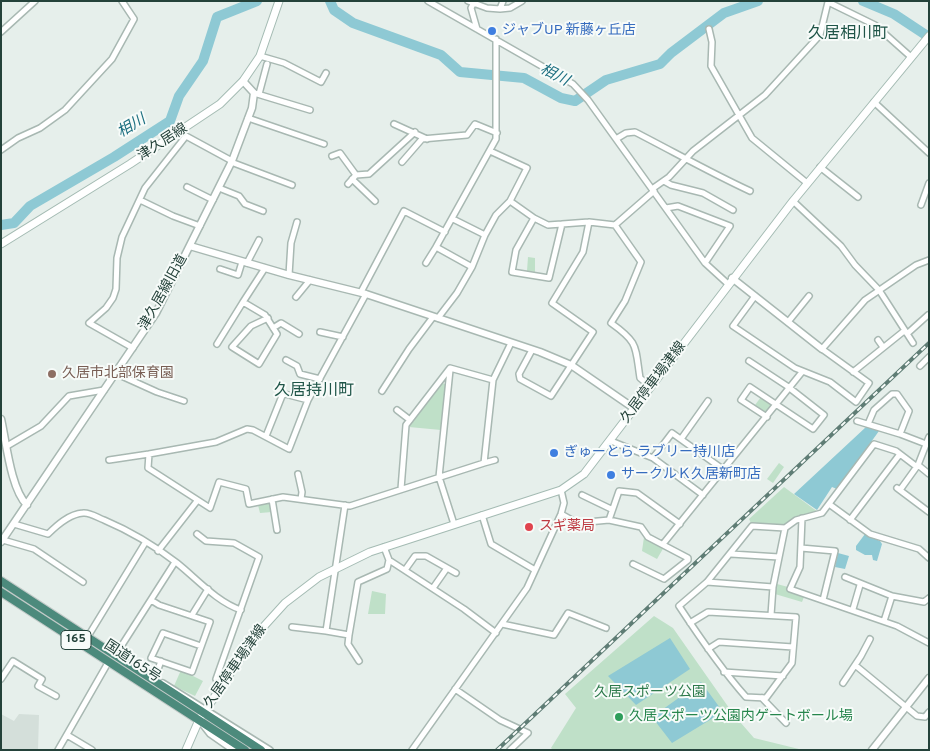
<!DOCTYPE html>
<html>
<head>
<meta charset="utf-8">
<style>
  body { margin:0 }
  #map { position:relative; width:930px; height:751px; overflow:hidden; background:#e6efeb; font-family:Overpass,sans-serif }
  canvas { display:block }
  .frame { position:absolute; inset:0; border:2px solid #24423a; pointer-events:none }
</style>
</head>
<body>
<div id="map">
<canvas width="930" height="751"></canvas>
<div class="frame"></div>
</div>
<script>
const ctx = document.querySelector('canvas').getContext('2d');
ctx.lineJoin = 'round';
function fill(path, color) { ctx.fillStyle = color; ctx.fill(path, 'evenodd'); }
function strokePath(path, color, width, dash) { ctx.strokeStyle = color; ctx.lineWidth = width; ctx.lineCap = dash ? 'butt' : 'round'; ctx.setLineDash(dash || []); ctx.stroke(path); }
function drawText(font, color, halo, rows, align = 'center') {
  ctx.font = font + ' Overpass,"Noto Sans JP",sans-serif'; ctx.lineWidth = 4; ctx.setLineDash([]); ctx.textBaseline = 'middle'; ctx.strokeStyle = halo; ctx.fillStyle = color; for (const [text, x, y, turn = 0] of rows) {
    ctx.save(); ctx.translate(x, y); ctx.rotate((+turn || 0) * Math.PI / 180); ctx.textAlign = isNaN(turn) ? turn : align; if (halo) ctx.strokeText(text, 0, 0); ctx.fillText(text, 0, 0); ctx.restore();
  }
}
const built = new Path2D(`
  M1,714L14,721L19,714L39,715L38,750H1Z`);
const green = new Path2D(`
  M528,257L535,258V272L527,271Z
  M443,383L446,385L441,430L409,427Z
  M761,397L773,405L766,413L755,405Z
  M779,463L784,467L773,483L767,479Z
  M784,487L818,512L796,517L785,525L751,523L749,519Z
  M269,503L272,512L260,513L258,505Z
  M644,537L664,547L657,559L642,551Z
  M777,584L788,587V591L804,597L802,602L775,594Z
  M372,591L386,594L385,614H368Z
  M654,616L673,628L734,715L754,738L803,750H553L551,748L576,708L565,694Z
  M181,670L203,681L195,696L174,686Z`);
const water = new Path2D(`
  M866,427L879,431L837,489L832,487L817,510L794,494Z
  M865,534L880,541L882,544L877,561L873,560L872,555H865L856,550V546Z
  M838,553L849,556L845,569L835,567Z
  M670,638L690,669L636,705L608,676Z
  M701,682L723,712L672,743L652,717Z`);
const river = new Path2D(`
  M330,1L334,10L353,23L441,55L460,72L524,78L561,98L575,101L606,80L660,64L671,53L724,13L758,1
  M863,1L894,14L929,37
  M1,225L14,223L30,206L114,157L170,121L179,96L203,61L217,17L257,1`);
const minor = new Path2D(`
  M428,1L573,84L588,100L705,263L728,284
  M468,1L487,8L500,9L503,1
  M473,4L471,8L477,29
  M500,9L510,8L522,1
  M709,29L712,42L711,66L752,138L807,183
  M1,32L35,1
  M260,56L284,63L321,82L326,73
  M254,93L310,110
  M259,94L267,64
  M874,102L929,153
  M248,118L324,144
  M394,124L427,139
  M616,139L626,133L635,132C674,152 711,173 750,191
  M1,150L18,138L40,128L65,110L112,59L134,19L122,1
  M490,151L527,168L510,201L534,218L516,250L512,272L549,278L562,224L589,222L583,252L552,303L593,332L551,396L520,379L519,374L532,350
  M332,156L340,153L356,175
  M231,162L292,185
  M402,162L422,139L467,135L475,124L497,133
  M820,167L858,197
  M352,179L375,201
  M664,181L671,185L703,193L733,210
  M348,184L356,175L369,174L415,132
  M187,187L213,200
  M219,188L239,196L245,204L263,211
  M652,189L669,177L693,151L765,95L820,35L828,2L875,25L911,57
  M140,200L173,216L200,226
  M793,201L841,246L855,265L879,290L913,343
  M921,205L929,183
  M666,208L678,206L730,226L705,263
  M534,218L548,225L562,224
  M453,219L485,235L472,267
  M589,222L615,225L654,191
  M615,225L641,262L625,301L611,323C639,343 635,346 640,378L651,387
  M485,235L496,215L510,201
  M247,263L259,240
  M426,263L436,247
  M265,268L243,302L265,315L277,334L259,364L232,347L251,326L268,318
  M220,269L238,275L242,262
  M289,275L291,243L297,222
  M361,292L404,211L445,232
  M366,294L308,400L289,449L253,430L247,429L216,442L149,454L148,468L210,508L219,482L246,489L249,504L283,497L350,506L484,463L493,380L511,343
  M755,296L733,326L795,368L830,382L856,402L869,383L822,349L865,300L916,265L929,260
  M296,297L310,280
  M438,318L457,293L472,267L436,247L496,139V39
  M788,322L809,296
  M273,328L281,323L299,334
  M320,332L343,337
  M908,333L928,315
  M878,340L883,347
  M217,344L243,302
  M133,348L89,323L106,308L113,298L116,289L117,258L122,237L145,188L186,136L232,161
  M286,360L297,366L300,374L320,379
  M749,361L787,386L824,415L813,429L750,387L741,400L767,417
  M920,366L929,357
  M450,370L439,477L454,524
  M853,372L904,331
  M115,373L157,392L184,401
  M382,391L409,349L433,317
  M397,410L410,420
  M857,421L900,434
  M868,424L874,410L892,394H897L909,411L900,434L926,444
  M266,436L282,396L285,394L308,400
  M681,439L708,401
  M611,441L653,458L703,495
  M7,446L41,426L69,396L104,390
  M653,458L672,433L724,470
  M109,460L149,454
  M484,463L495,460
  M918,465L929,474
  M298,474L302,492L301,499
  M897,488L929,512
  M401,489L406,425L450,368L493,380
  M900,490L918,465L929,437
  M582,495L611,509
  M272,499L277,530
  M829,504L870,534L919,549L929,558
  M561,514L577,523L609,520L641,527L648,537L688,558V560L664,579L633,564
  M482,515L491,544L535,570
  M802,518L800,567L790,589L897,626L929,643
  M609,520L619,491L637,493L680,524
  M850,520L900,454
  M14,524L48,534C57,525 69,514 83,513C90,512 98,518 104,520C130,531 155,546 177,563C197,579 217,602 241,610
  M197,534L206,541L234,543L259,557L216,679
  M3,540L34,549L83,582
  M663,544L802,372
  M384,547L389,560L464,609L496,633
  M801,548L835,551L823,600
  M158,551L197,501
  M731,554L779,557
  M405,570L415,556H426L456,573
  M845,577L892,596L924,602L929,598
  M707,582L773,587
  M433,588L447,568
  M151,600L159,605L210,622L192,672L151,658L163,633L201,646
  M853,609L860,585
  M192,615L208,589
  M771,615L773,587L785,528
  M884,621L892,596
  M690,623L708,612L796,617L792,663L766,698L746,697C721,669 700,638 679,606L707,582L752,526L785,528L796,520L822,513L874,444L896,451L917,467
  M502,624L554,635L568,613L606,628
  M292,627L326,631L345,505
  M326,631L349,635L358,582L387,569L389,560
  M349,635L348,644L359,661
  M87,638L145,543
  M708,649L719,642L793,647
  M115,656L175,562
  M855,665L917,716L925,717L929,712
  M724,672L783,676
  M1,679L13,661L42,679L38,686L56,696
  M154,680L161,661
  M163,683L270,750
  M843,683L861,656L870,639
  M455,689L500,720L528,733L510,750
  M762,698L786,723
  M203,725L210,734L233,750
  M67,735L92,750
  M58,750L109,661
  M412,750L527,588L561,514L564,503L561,490`);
const tertiary = new Path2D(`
  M190,246L289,275L366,294L540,352L571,365L635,409
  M732,278L822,349
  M1,419C6,441 11,490 27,505
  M1,542L156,313L232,161L252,108L254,93L243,81
  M872,750L929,678`);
const secondary = new Path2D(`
  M1,244L130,164L220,104L243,81L260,56L279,1
  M186,750L199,720L256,635L285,603L319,577L370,552L561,490L584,474L793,201L929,36`);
const trunk = new Path2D(`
  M1,581L261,750
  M1,592L245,750`);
const rail = new Path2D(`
  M497,750L929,343`);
const markers = [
  [492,31,5,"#3f7fe0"],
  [52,374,5,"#8d6e63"],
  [554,453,5,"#3f7fe0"],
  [611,475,5,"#3f7fe0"],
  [529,527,5,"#e0444e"],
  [619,717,5,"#2e9e5b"]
];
const shields = [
  [76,640,30]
];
const shieldNames = [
  ["165",76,640]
];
const shopNames = [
  ["ジャブUP 新藤ヶ丘店",502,31],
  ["ぎゅーとら ラブリー持川店",564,453],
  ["サークルＫ久居新町店",621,475]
];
const streetNames = [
  ["津久居線",163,143,-33],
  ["津久居線旧道",164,293,-61],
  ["久居停車場津線",654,383,-53],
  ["国道165号",132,662,33],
  ["久居停車場津線",236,667,-55]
];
const educationNames = [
  ["久居市北部保育園",62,374]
];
const healthNames = [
  ["スギ薬局",539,527]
];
const parkNames = [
  ["久居スポーツ公園",650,693]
];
const leisureNames = [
  ["久居スポーツ公園内ゲートボール場",629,717]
];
const waterNames = [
  ["相川",554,76,27],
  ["相川",132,127,-31]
];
const quarterNames = [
  ["久居相川町",848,35],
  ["久居持川町",314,392]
];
fill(built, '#d4dfda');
fill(green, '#bfe0c8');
fill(water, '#8ec9d4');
strokePath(river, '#8ec9d4', 10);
strokePath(minor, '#a8b8b2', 8);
strokePath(tertiary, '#a8b8b2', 9);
strokePath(secondary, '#a4bbb3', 9);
strokePath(trunk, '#c2cac8', 10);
strokePath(minor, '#fff', 5);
strokePath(tertiary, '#fff', 6);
strokePath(secondary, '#fff', 7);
strokePath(trunk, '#4c8a7c', 8);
strokePath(rail, '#5f7d75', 4);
strokePath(rail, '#f7fbf9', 2, [5.5]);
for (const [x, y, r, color] of markers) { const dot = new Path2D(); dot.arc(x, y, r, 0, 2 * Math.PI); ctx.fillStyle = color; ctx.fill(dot); strokePath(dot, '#f7fbf9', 2); }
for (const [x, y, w] of shields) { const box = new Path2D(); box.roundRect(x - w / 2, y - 9.5, w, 19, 4); ctx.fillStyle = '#f7fbf9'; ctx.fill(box); strokePath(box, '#24423a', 1); }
drawText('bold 12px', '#24423a', null, shieldNames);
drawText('14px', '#366cbe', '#f7fbf9', shopNames, 'left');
drawText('14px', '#24423a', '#f7fbf9', streetNames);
drawText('14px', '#785e54', '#f7fbf9', educationNames, 'left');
drawText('14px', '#be3a42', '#f7fbf9', healthNames, 'left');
drawText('14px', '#2d7a4b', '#f7fbf9', parkNames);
drawText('14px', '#27864d', '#f7fbf9', leisureNames, 'left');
drawText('italic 15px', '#1c6f80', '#f7fbf9', waterNames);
drawText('16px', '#1f5548', '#f7fbf9', quarterNames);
</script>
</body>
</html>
